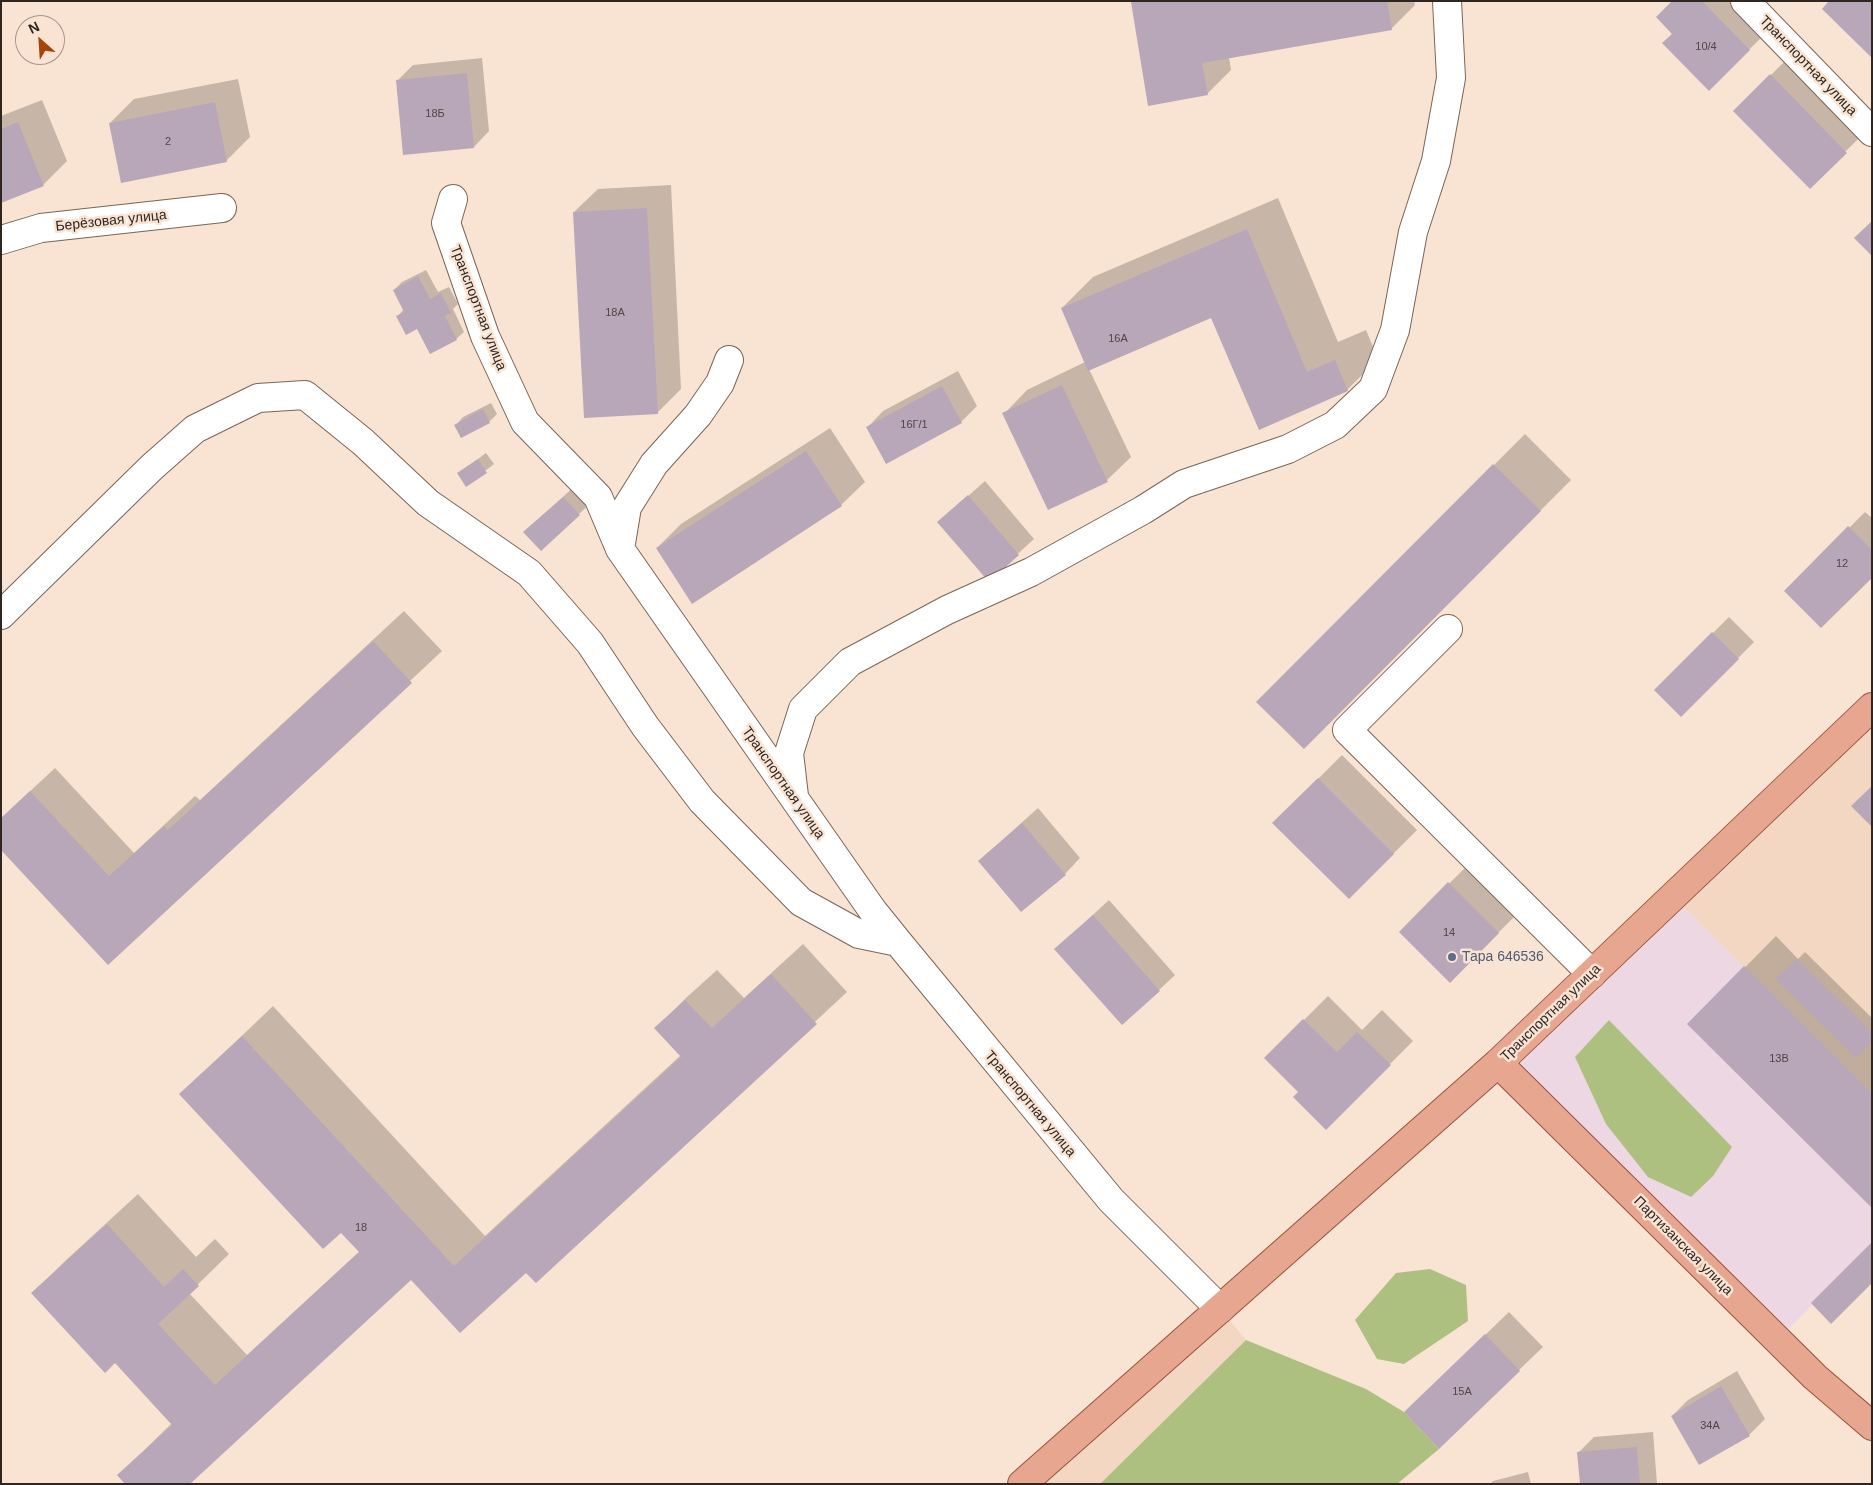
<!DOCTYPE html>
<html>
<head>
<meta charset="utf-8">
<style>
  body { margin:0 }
  #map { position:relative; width:1873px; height:1485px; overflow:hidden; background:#f9e3d3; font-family:Arial,sans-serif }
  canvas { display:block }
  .frame { position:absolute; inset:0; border:2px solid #2e2620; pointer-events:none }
  .north { position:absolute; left:15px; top:15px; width:50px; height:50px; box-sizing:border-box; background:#f9e3d3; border:1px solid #a8978b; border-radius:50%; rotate:334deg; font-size:14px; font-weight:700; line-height:20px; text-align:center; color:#2e2620 }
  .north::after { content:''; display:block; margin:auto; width:18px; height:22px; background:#a64406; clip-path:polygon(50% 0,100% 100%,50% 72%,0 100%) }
</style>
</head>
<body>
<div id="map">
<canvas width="1873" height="1485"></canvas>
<div class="frame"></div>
<div class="north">N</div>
</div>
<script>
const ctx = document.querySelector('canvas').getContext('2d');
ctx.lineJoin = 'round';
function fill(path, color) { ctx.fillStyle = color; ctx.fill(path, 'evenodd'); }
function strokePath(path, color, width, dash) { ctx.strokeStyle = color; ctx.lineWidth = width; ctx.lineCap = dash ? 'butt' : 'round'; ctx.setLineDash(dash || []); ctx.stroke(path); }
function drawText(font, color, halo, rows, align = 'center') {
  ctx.font = font + ' Arial,sans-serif'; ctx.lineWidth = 5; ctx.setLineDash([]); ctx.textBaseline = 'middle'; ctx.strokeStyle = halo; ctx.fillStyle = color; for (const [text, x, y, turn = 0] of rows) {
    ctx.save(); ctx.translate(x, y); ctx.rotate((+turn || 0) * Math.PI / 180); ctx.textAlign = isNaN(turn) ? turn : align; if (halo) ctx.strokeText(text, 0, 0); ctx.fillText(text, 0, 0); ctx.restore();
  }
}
const commercial = new Path2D(`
  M1673,897L1872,1093V1242L1778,1340L1498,1063Z`);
const built = new Path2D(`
  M1872,707V1093L1673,897Z
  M1220,1309L1246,1340L1100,1484H1022Z`);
const green = new Path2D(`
  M1609,1020L1732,1147L1713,1176L1691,1197L1648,1177L1606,1124L1575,1057Z
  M1430,1269L1466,1285L1468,1321L1404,1364L1377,1359L1355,1320L1396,1273Z
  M1246,1340L1366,1389L1404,1412L1439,1449L1397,1484H1100Z`);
const shadow = new Path2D(`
  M1134,1H1414L1415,5L1391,29L1229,57L1231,70L1207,94L1132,3Z
  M1673,1H1733L1765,34L1709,89L1674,34Z
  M1794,52L1869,128L1810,187L1735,111Z
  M482,58L489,131L474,147L397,81L413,65Z
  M238,79L250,137L226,161L110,123L134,99Z
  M42,100L67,161L43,185L1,202V116Z
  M671,185L681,389L657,413L574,212L598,189Z
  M1278,198L1338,342L1366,330L1378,359L1347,390L1259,428L1212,317L1089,369L1131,457L1107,480L1004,414L1027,390L1085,362L1062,308L1093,277Z
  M426,270L438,292L449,287L458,304L453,309L464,332L456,339L418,327L398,316L404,309L394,290L402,282Z
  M958,371L977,406L961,422L868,427L883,411Z
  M491,403L497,414L489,422L456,425L463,417Z
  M830,428L865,482L841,505L657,548L681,524Z
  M1525,434L1571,480L1304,747L1258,702Z
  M486,453L494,464L467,485L459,473Z
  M985,481L1034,539L989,580L939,522Z
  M579,482L595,499L579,514L525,532Z
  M1865,512L1872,518V576L1786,591Z
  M404,611L442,651L109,963L11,809L55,768L134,853L195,796L200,800Z
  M1729,617L1754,642L1681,716L1656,690Z
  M1342,755L1417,830L1349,898L1274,823Z
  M1038,808L1080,858L1065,874L979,861Z
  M1465,868L1514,917L1450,981L1400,932Z
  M1109,900L1175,975L1159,990L1056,949Z
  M1776,936L1798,959L1805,952L1872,1018V1206L1689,1024Z
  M803,944L847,992L536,1281L526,1271L411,1278L119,1475L172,1423L115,1362L33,1293L64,1262L138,1194L196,1257L215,1239L229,1254L189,1293L247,1355L360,1251L341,1231L181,1094L273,1006L485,1236L681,1055L656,1028L687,997L717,970L744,998Z
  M1328,996L1362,1030L1382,1010L1413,1041L1326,1128L1300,1092L1266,1058Z
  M1509,1312L1543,1347L1519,1370L1429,1389Z
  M1737,1371L1765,1419L1749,1435L1672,1416L1688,1400Z
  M1653,1432L1657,1484H1581L1578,1453L1594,1437Z
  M1528,1472L1531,1484H1490L1493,1481Z`);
const building = new Path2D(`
  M1136,1H1387L1392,30L1202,63L1208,95L1148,106L1131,2Z
  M1672,1H1702L1750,50L1709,91L1662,43L1672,34L1656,17Z
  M1829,1H1870L1872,3V58L1822,9Z
  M467,73L474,148L403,155L396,80Z
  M1770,74L1847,153L1810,189L1733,111Z
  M215,102L227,162L121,183L109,123Z
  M18,122L44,186L1,203V129Z
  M647,208L658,414L584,418L573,212Z
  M1872,221V256L1854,238Z
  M1247,229L1307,372L1335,360L1348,391L1259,430L1211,318L1088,371L1061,308Z
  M418,276L430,299L441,293L451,313L445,316L457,340L430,354L417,329L406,335L396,316L404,312L393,290Z
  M1062,385L1108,482L1048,510L1002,413Z
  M942,386L962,423L886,464L866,427Z
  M483,409L490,423L461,438L454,425Z
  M806,451L842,506L692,604L656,548Z
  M478,459L487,473L466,487L457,473Z
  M1493,464L1541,511L1304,749L1256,702Z
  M968,495L1019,555L989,582L937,522Z
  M563,497L580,515L541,551L523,532Z
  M1848,526L1872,550V578L1821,628L1784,591Z
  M1712,632L1739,659L1681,717L1654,690Z
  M373,641L412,683L108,965L1,850V818L30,791L109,876L164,826L168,830Z
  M1318,778L1394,854L1349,899L1272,823Z
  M1872,786V827L1851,806Z
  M1022,823L1066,875L1021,912L978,861Z
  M1448,882L1499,933L1450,983L1399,932Z
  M1093,915L1160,991L1122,1025L1054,949Z
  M1797,959L1872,1033V1042L1856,1058L1776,979Z
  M1744,966L1872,1093V1208L1687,1024Z
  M771,974L817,1024L536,1283L526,1273L460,1333L411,1280L190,1484H125L117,1475L172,1425L115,1363L105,1373L31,1293L107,1224L164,1287L183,1269L199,1286L158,1324L215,1385L359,1252L341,1233L323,1249L179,1094L242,1036L454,1266L681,1057L654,1028L685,1000L712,1028Z
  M1303,1019L1337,1052L1357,1032L1391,1065L1326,1130L1293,1097L1298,1092L1264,1058Z
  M1872,1242V1283L1831,1324L1811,1303Z
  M1485,1334L1520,1371L1439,1449L1404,1412Z
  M1721,1386L1750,1436L1699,1465L1671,1416Z
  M1637,1447L1640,1484H1580L1577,1452Z`);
const minor = new Path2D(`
  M1745,1L1872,132
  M453,199L446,223L485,336L525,422L598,497L620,549L873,911L898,942L1111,1200L1220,1309
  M1,240L41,228L222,208
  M620,549L627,507L654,464L698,415L720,383L729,360
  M1,615L152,467L195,429L258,398L305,395L363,442L428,503L529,573L590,643L645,726L702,801L801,902L859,934L898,942
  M1448,629L1347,730L1592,974
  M794,796L789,753L803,709L850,662L947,610L1031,572L1143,510L1184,484L1288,449L1335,425L1373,389L1395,330L1413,232L1436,161L1451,78L1447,1`);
const major = new Path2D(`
  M1498,1063L1815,1377L1872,1426
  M1022,1484L1498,1063L1872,707`);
const markers = [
  [1452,957,5,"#5c6f8a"]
];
const numberNames = [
  ["10/4",1706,47],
  ["18Б",435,114],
  ["2",168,142],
  ["18А",615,313],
  ["16А",1118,339],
  ["16Г/1",914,425],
  ["12",1842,564],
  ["14",1449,933],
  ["13В",1779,1059],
  ["18",361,1228],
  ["15А",1462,1392],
  ["34А",1710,1426]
];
const streetNames = [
  ["Транспортная улица",1808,66,46],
  ["Берёзовая улица",111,221,-6],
  ["Транспортная улица",478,308,69],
  ["Транспортная улица",783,783,55],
  ["Транспортная улица",1551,1013,-44],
  ["Транспортная улица",1030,1104,50],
  ["Партизанская улица",1683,1246,45]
];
const serviceNames = [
  ["Тара 646536",1462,957]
];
fill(commercial, '#edd7e3');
fill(built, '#f3d7c2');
fill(green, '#adc07f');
fill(shadow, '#0003');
fill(building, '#b8a6b9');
strokePath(minor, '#796658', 30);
strokePath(major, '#9b5339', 30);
strokePath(minor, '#fff', 28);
strokePath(major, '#e6a690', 28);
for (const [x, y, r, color] of markers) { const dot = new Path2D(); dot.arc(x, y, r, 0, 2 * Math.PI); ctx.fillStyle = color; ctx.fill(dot); strokePath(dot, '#f9e3d3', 2); }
drawText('11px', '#504646', null, numberNames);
drawText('14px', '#2e2620', '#f9e3d3', streetNames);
drawText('14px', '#4e5e75', '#f9e3d3', serviceNames, 'left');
</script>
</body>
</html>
